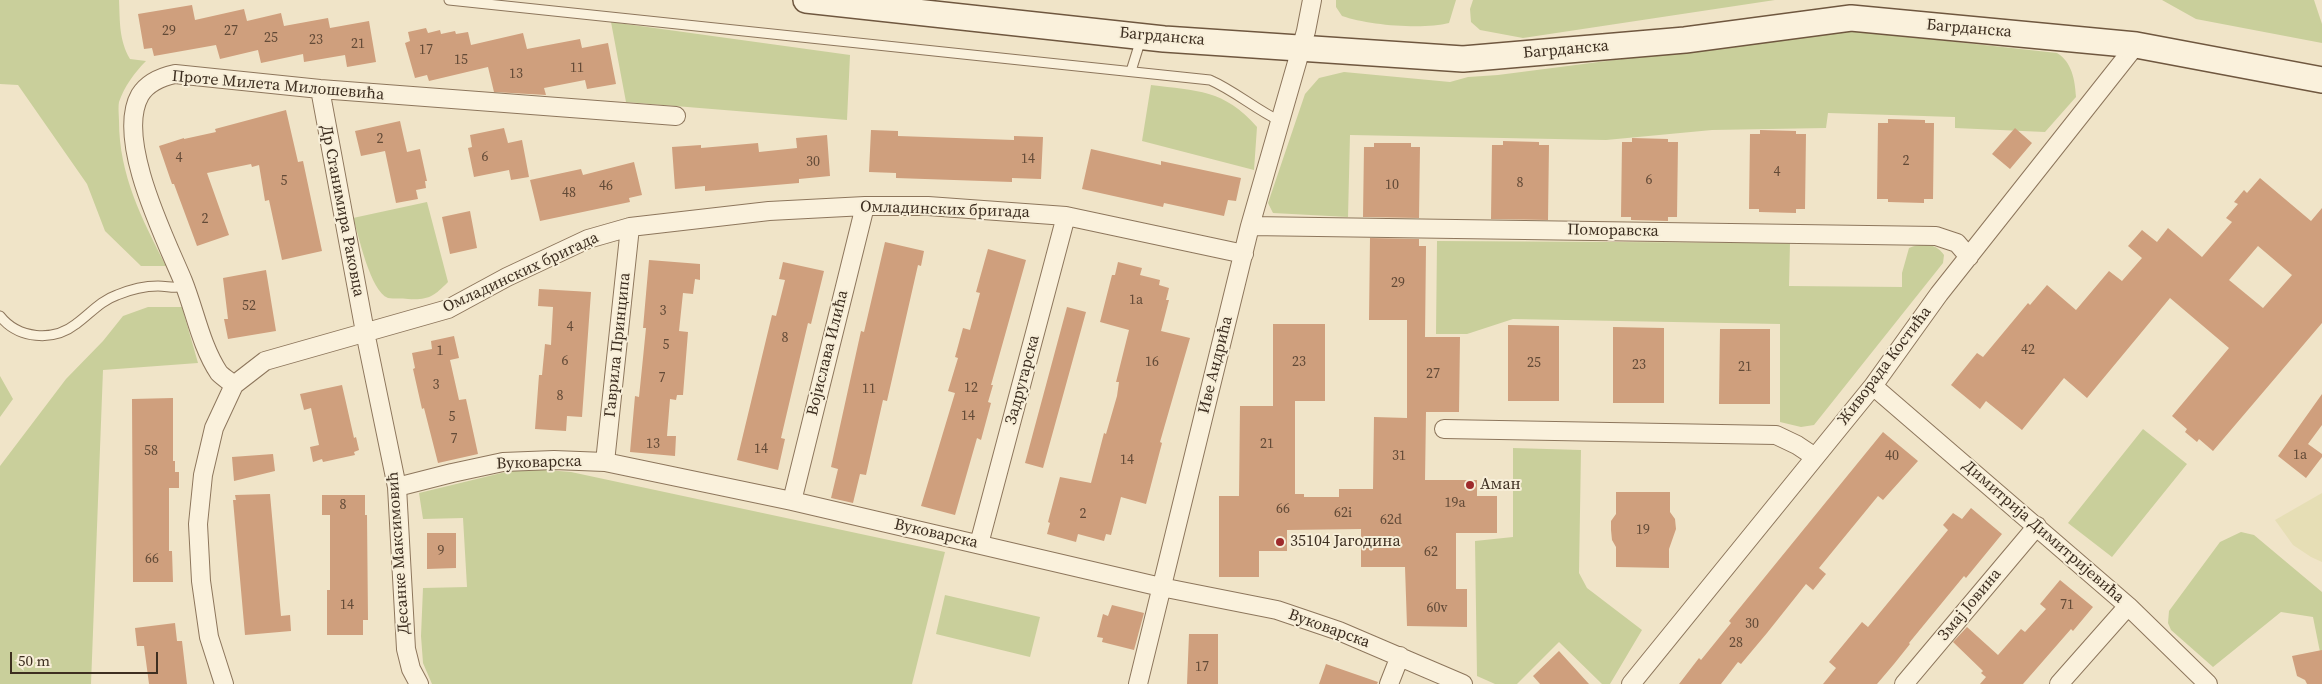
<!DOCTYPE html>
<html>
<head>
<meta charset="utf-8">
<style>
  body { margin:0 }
  #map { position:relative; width:2322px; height:684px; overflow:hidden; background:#f0e4c8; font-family:"Source Serif 4",serif }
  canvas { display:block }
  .scale { position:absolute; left:10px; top:652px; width:148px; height:22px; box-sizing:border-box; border:2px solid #3d2e20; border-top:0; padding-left:6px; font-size:15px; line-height:18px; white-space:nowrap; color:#3d2e20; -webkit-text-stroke:4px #f7eed8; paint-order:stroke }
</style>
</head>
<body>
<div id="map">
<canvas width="2322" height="684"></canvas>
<div class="scale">50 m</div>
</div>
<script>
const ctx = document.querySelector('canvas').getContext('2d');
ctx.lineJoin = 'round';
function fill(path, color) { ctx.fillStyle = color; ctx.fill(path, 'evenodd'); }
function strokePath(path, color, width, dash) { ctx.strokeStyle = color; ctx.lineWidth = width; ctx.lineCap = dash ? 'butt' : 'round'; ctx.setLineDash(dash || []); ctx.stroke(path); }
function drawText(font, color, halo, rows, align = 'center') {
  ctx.font = font + ' "Source Serif 4",serif'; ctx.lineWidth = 4; ctx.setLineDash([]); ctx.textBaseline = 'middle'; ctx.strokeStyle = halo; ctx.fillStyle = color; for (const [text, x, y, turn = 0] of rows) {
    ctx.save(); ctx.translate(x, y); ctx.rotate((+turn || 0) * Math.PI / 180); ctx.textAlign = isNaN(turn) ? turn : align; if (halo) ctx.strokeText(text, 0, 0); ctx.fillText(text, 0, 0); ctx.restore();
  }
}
const farmland = new Path2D(`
  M2322,493V562L2311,557L2293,545L2275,520Z`);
const green = new Path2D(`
  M0,0H119C120,22 119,40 130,59L146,61C135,72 124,87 119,102C118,108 119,116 119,121C119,175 142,219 166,266H141L105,231L87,184L18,85L0,84Z
  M1336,0H1456L1449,23C1422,30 1368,25 1342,16L1336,7Z
  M1473,0H1775L1523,38L1480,30L1471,22L1470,9Z
  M2162,0H2314L2322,24V43L2196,19Z
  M611,22L850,55L847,120L626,102Z
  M1847,30L2057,53C2072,62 2075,80 2076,97L2045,132L1955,128V117L1828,113L1826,128L1712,130L1606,140L1350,135L1348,217L1273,213L1268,203L1305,94L1319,78L1344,72L1450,82L1468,77L1498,75Z
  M1151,85C1197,91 1224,89 1257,127L1254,170L1142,141Z
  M427,202L448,282C433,297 429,300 408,299C402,298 394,299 388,298C370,291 359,236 353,218Z
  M1437,241L1790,243L1789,286L1902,287V273L1909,248C1922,243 1936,243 1944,255L1943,263L1814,425L1801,427L1780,422V324L1513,319L1467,334H1436Z
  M148,307H182L198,363L103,370L91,684H0V466L66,379L103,341L123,316Z
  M0,376L13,399L0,417Z
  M2143,429L2187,464L2112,557L2068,523Z
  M1513,448L1581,450L1579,573L1587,588L1642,630L1610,684H1602L1559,642L1517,684H1495L1477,676L1475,541L1513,537Z
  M522,468L571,472L945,552L912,684H432L423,663L421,636L423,588L467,587L463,518L423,519L419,493Z
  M2241,532L2254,535L2322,592V662L2313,617L2281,612L2213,667L2171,630L2168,623L2169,611L2220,542Z
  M945,595L1040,617L1030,657L936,634Z`);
const building = new Path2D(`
  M192,5L195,20L244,9L247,21L281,13L284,26L328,18L330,28L369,21L376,62L347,67L345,55L304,62L303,54L261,63L258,50L220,59L216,45L154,56L152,48L144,49L138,14Z
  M426,28L428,33L440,30L441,34L455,31L456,34L468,32L471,45L523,33L527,49L580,39L582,48L608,43L616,84L587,89L585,80L544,88L546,95L494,92L488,67L429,81L427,75L415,78L405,43L410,41L408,32Z
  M286,110L298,162L303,161L322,251L282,260L269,200L265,201L259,165L252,167L251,164L207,173L229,235L197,246L174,184H172L159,146L184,138V139L216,132L215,129Z
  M1888,119L1925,120V123H1934L1933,199H1924V203L1888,202V199H1877L1878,123H1888Z
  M400,121L407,152L420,149L427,181H425L426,188L416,190L418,199L396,203L385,151L361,156L355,131Z
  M504,128L508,143L522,140L529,177L511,180L509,170L474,177L468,148L472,147L470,135Z
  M2015,128L2032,143L2010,169L1992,154Z
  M871,130L898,131V136L1014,140V136L1043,137L1041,179L1012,178V182L896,178V173L869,172Z
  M1760,130L1796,131V134H1806L1805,209H1796V213L1759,212V209H1749L1750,134H1760Z
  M827,135L830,176L799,179V183L705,191V186L675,189L672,147L701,145V148L758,143L759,152L797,148L796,138Z
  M1632,138L1668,139V142H1678L1677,217H1668V221L1631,220V217H1621L1622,142H1632Z
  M1503,141L1539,142V145H1549L1548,220L1491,219L1492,145H1503Z
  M1374,143H1411V147H1420L1419,218L1363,217L1364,147H1374Z
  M1091,149L1161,165V161L1241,178L1236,201L1228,200L1224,216L1164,203L1163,207L1082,189Z
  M634,162L642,195L629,198L630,202L540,221L530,180L581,169L583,175Z
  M2260,178L2311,221L2322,208V323L2213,451L2199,439L2197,442L2185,432L2187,429L2172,416L2229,348L2170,298L2087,398L2064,378L2022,430L1986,401L1980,409L1951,385L1977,353L1983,357L2028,303L2030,305L2047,285L2076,310L2109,271L2122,281L2142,258L2128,246L2142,230L2157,242L2168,228L2202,257L2232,222L2226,218L2238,204L2234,202L2244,190L2247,193ZM2258,246L2292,275L2263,308L2229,280Z
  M470,211L477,248L450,254L442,217Z
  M1370,238L1419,239V246H1426L1425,337H1460L1459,412H1426L1425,480H1477V496H1497V533H1456V589H1467V627L1407,626L1405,567H1361V529L1287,530V551H1259V577H1219V496H1239L1240,406H1273V324H1325V401H1295V494H1304V497H1339V489H1373L1374,417L1407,418V320H1369Z
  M885,242L924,251L921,266L918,265L887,401L883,400L866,475L860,474L853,503L831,498L838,469L831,467L861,331L864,332Z
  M988,249L1026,260L991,385H993L988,402L991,403L981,440L977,438L955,515L921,506L955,393L948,391L958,358L955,357L963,328L970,330L980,293L976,292Z
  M649,260L700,264V280L695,279L693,294L683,293L679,331L688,332L683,395H677L676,400L670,399L667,436H676L675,456L630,452L635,396L639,397L643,358L646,328H643Z
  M783,262L824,271L811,324L808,323L781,438L785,439L778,470L737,460L772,315L776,316L785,280L779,279Z
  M1118,262L1142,268L1140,275L1160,280L1159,285L1169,288L1166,300H1169L1161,331L1190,338L1160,442L1162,443L1146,504L1121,497L1111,535L1106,534L1104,541L1078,534L1076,542L1047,534L1050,523L1048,522L1060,477L1091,483L1104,433L1106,434L1117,396L1119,382H1116L1129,330L1100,322L1112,275H1115Z
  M266,270L276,331L228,339L224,319H228L223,278Z
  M539,289L591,292L582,417L567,416L566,431L535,429L539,375H542L545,344L551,345L553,307L538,306Z
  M1067,307L1086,312L1043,468L1025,463Z
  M1508,325L1559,326V401H1508Z
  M1613,327L1664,328V403H1613Z
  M1720,329H1770V404H1719Z
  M454,336L459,358L450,360L459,400L466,399L478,454L438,463L424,408L422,409L413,369L415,368L412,353L432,349L431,341Z
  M342,385L354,438L356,437L359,450L354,452L355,455L323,462L322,459L313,462L310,447L319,445L311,408L304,410L300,394Z
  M2322,394V425L2308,444L2322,454V457L2306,478L2278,456Z
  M173,398V461H175V472H179V488H169V551H172L173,582H133L132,399Z
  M1883,432L1918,461L1883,500L1878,496L1819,568L1826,574L1813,590L1806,584L1767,633L1741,664L1738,662L1721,684H1679L1699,658L1701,660L1731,623L1729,621Z
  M273,454L275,471L234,481L232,457Z
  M1616,492H1670V512L1675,519L1676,529L1669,549V568L1616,567V547L1612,540L1611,530V521L1616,514Z
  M270,494L281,616L290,615L291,631L245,635L233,500H236L235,495Z
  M322,495H365V515H367L368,620H363V635H327V590H330V515H322Z
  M1971,508L2002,534L1966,578L1964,576L1909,643L1910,644L1894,664L1877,684H1823L1836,668L1829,662L1862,622L1868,627L1948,530L1943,525L1953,513L1962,519Z
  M427,533H456V568L427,569Z
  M2060,580L2093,607L2073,631L2071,629L2023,684H1980L1986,677L1981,673L1983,671L1953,642L1967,627L1998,655L2021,629L2025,632L2046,609L2040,604Z
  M1112,605L1144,613L1134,650L1102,642L1103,638L1097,637L1103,614L1108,616Z
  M175,623L177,641H182L187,684H149L144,646H137L135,628Z
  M1189,634H1218V684H1187Z
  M2322,650V684H2307L2305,680L2297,676L2292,656Z
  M1559,651L1589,684H1540L1533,676Z
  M1326,664L1378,682L1377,684H1319Z`);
const lane = new Path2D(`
  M449,0L1210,80C1235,91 1255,109 1280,121
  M1131,71L1141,39
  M0,316C18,339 53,342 76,324C90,314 100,301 117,295C129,290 145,286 158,286C168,286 175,289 185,286`);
const street = new Path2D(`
  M320,89L365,332L397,487L406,649L411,669L419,684
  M1250,226L1936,236L1957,243L1969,257
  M234,385C229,381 223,377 219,373C201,346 195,311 183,281C165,238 115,139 140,95C148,82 161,77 175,74L320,89L676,116
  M1873,386L2128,606L2208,684
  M1444,429L1776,435L1797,445L1815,457
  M605,462L630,227
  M397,487L452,473L503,462L554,460L605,462L792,501L1161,587L1277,610L1339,631L1463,684
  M792,501L865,206
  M979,544L1066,216
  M224,684L209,637L201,581L198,524L203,475L214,428L234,385L265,361L448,309L507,277L588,239L630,227L769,211L865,206H928L1066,216L1244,254
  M1138,684L1250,226L1306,31L1312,0
  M1389,684L1400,656
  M1631,684L1873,386L1939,294L2136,45
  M1904,684L2037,526
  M2059,684L2128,606`);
const secondary = new Path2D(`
  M806,0L1164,39L1463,59L1685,40L1851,18L2136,45L2322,80`);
const markers = [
  [1470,485,5,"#9e2a2b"],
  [1280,542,5,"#9e2a2b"]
];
const numberNames = [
  ["29",169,31],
  ["27",231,31],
  ["25",271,38],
  ["23",316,40],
  ["21",358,44],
  ["17",426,50],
  ["15",461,60],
  ["11",577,68],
  ["13",516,74],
  ["2",380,139],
  ["6",485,157],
  ["4",179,158],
  ["14",1028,159],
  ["2",1906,161],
  ["30",813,162],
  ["4",1777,172],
  ["6",1649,180],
  ["5",284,181],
  ["8",1520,183],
  ["10",1392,185],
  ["46",606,186],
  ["48",569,193],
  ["2",205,219],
  ["29",1398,283],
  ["1a",1136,300],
  ["52",249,306],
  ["3",663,311],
  ["4",570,327],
  ["8",785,338],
  ["5",666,345],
  ["42",2028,350],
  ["1",440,351],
  ["6",565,361],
  ["16",1152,362],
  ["23",1299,362],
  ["25",1534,363],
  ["23",1639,365],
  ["21",1745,367],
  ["27",1433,374],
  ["7",662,378],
  ["3",436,385],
  ["12",971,388],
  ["11",869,389],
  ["8",560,396],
  ["14",968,416],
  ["5",452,417],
  ["7",454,439],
  ["13",653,444],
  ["21",1267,444],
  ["14",761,449],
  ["58",151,451],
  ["1a",2300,455],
  ["31",1399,456],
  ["40",1892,456],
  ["14",1127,460],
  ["19a",1455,503],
  ["8",343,505],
  ["66",1283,509],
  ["62i",1343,513],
  ["2",1083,514],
  ["62d",1391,520],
  ["19",1643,530],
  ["9",441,551],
  ["62",1431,552],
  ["66",152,559],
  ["14",347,605],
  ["71",2067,605],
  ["60v",1437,608],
  ["30",1752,624],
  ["28",1736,643],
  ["17",1202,667]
];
const streetNames = [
  ["Багрданска",1969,29,5],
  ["Багрданска",1162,37,5],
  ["Багрданска",1566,50,-5],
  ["Проте Милета Милошевића",278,86,5],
  ["Омладинских бригада",945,210,2],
  ["Др Станимира Раковца",342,211,79],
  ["Поморавска",1613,231,1],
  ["Омладинских бригада",521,273,-25],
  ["Гаврила Принципа",618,345,-84],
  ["Војислава Илића",828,353,-76],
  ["Иве Андрића",1216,365,-76],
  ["Живорада Костића",1885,366,-53],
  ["Задругарска",1023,380,-75],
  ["Вуковарска",539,463,-2],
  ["Димитрија Димитријевића",2043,532,41],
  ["Вуковарска",936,534,13],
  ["Десанке Максимовић",399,553,-94],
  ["Змај Јовина",1970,605,-50],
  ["Вуковарска",1329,629,20]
];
const poiNames = [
  ["Аман",1480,485],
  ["35104 Јагодина",1290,542]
];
fill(farmland, '#e6deb5');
fill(green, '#c9cf9b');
fill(building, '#cf9f7d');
strokePath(lane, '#8d765c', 11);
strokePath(street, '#8d765c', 20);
strokePath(secondary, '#6f573f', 28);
strokePath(lane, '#faf1dc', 9);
strokePath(street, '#faf1dc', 18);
strokePath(secondary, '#faf1dc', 25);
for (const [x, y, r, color] of markers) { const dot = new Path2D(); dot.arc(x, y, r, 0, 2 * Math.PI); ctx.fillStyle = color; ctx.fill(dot); strokePath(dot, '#f7eed8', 2); }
drawText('14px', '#624a37', null, numberNames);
drawText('16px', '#3d2e20', '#f7eed8', streetNames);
drawText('16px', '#3d2e20', '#f7eed8', poiNames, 'left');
</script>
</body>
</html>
